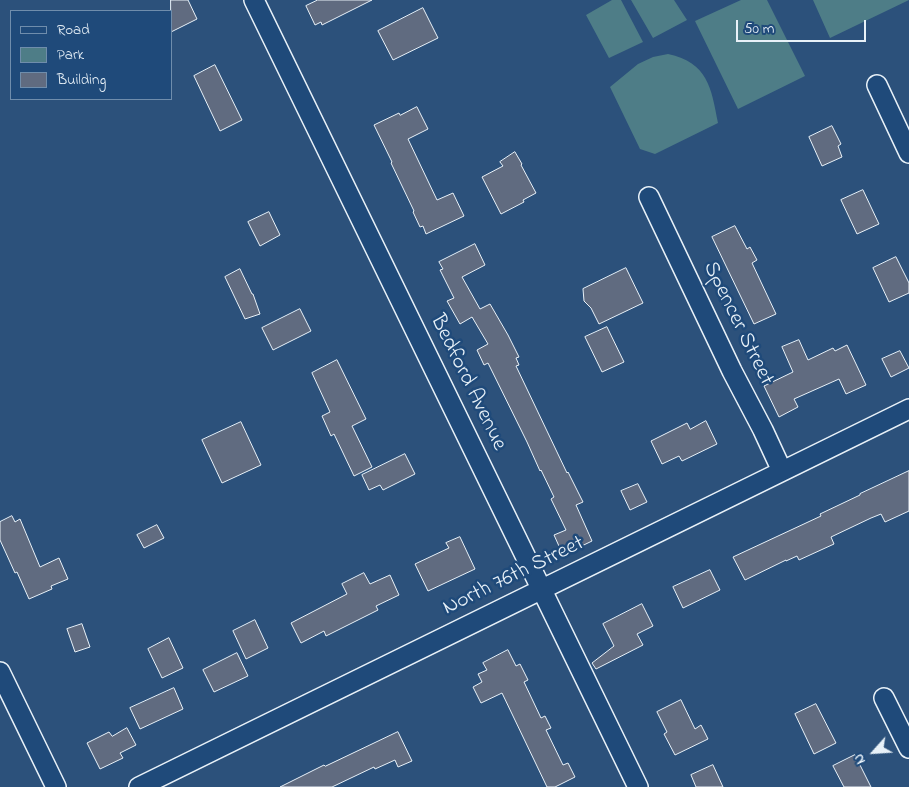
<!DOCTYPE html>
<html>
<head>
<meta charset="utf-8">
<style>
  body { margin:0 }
  #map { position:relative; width:909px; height:787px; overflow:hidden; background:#2c517b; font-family:"Indie Flower",sans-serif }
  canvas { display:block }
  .legend { position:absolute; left:10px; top:10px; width:162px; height:90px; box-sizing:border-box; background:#1f4a7a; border:1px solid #6f8dac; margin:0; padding:6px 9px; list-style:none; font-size:15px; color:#e8f1f8 }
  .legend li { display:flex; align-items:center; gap:10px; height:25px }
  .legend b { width:25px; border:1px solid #6f8dac }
  .north { position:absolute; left:849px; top:727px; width:50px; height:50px; -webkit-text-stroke:4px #1f4a7a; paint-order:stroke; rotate:244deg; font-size:14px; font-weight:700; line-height:20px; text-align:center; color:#e8f1f8 }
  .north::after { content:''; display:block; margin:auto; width:18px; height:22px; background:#e8f1f8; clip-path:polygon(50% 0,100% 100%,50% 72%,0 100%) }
  .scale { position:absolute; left:736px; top:20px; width:130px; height:22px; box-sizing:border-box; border:2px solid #e8f1f8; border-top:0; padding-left:6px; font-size:15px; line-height:18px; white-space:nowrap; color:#e8f1f8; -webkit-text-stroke:4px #1f4a7a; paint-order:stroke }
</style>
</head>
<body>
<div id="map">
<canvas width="909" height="787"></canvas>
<ul class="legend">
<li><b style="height:6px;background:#1f4a7a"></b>Road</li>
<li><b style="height:14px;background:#4e7d87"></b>Park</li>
<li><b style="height:14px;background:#606b80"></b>Building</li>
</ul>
<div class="north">N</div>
<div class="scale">50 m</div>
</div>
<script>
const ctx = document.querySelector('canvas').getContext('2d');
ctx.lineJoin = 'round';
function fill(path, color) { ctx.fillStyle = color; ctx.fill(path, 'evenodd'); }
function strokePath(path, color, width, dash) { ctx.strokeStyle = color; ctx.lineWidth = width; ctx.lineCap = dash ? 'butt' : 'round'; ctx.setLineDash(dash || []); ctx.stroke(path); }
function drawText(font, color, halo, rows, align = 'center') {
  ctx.font = font + ' "Indie Flower",sans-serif'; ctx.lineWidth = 5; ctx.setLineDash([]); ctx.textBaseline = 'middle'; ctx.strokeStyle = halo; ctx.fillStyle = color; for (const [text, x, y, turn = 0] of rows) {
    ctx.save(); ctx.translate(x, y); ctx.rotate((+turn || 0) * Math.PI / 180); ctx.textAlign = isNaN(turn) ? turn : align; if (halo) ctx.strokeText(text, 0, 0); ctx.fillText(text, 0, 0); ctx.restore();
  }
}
const green = new Path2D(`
  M612,0H621L643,42L609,58L586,15Z
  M631,0H674L687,20L653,38Z
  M741,0H767L805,76L738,109L695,21Z
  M813,0H909L830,38Z
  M668,54C708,63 711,87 718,123L655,154L640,149L610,87L638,64L653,57Z`);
const building = new Path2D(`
  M171,0H188L197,19L171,32Z
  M318,0H372L322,25L321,22L315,25L306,6Z
  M423,8L438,38L393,60L378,31Z
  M215,65L242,120L220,131L194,76Z
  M417,107L428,129L408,139L437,200L453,193L464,216L426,234L423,226L420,227L413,212L414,211L391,163L392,162L374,125L399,113L400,115Z
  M832,126L841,144L838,146L842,157L822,166L809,137Z
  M515,152L522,164L521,165L536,193L523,200L524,202L501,214L482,177L503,166L500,162Z
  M863,190L879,224L857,234L841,200Z
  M269,212L280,235L260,246L248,222Z
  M735,226L747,249L750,247L757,260L752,263L776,314L754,324L712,237Z
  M475,244L485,265L462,277L480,309L490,304L508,335L519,357L516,358L519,365L516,366L567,473L568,472L583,502L576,505L592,541L563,555L554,535L566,530L551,499L554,497L541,470L540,471L527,442L488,363L484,365L477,350L488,344L472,317L460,324L447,301L454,298L440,270L443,269L439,262Z
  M896,257L909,283V293L889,302L873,268Z
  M626,268L643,303L599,324L591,308L584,301L583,289Z
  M240,269L252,294H253L260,314L245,319L225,277Z
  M300,309L311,331L273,350L262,328Z
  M607,327L624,362L602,372L585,337Z
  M799,340L808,360L833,348L835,351L847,345L866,385L846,394L839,379L794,399L798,407L779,417L764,386L793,372L782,347Z
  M900,351L909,368L891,377L882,359Z
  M337,360L366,419L352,426L372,467L354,476L334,434L331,436L322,416L330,412L312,373Z
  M706,421L717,444L682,461L679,456L662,464L651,441L687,423L690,429Z
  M241,422L261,465L222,483L202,440Z
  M405,454L415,474L383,490L380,485L369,490L362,475Z
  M909,471V511L885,522L881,514L871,518L831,537L834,544L799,560L797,556L786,561V560L745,580L733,557L821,516L820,514L860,495V494Z
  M638,484L647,502L630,510L621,491Z
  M12,516L15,522L20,519L40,567L59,558L68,579L51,586L52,589L29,599L17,572L15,573L0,540V522Z
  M157,525L164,538L144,548L137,535Z
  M460,537L475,569L428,591L415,564L449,548L446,543Z
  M710,570L720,590L683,608L673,587Z
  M364,573L370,584L390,575L399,595L376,606L378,610L326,636L324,631L301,643L291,623L347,594L342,584Z
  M642,604L653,626L637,634L643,645L596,669L592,663L614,646L603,624Z
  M255,620L268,648L246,659L233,631Z
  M82,624L90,647L75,652L67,629Z
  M169,638L183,668L162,678L148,649Z
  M508,650L516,666L520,664L528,680L524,682L541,718L545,716L551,728L546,730L563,765L568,763L575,777L555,787H547L502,693L481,703L473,687L482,682L478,674L487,670L483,663Z
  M237,653L248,676L214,692L203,670Z
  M174,688L183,709L140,729L130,708Z
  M681,700L695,729L701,725L708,739L675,755L664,734L667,732L657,712Z
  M816,704L836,743L814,754L795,714Z
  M127,728L136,745L120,753L123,758L100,769L87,743L109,732L112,736Z
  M398,732L412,761L398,767L395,760L375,769L374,767L332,787H280L324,765L325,766Z
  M855,755L871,787H844L833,766Z
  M713,765L723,787H696L691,775Z`);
const minor = new Path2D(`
  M254,0L638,787
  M877,85L909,153
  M649,197L732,371L763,430L782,471
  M0,672L56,787
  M884,698L909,748
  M139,787L909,409`);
const streetNames = [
  ["Spencer Street",737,324,64],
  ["Bedford Avenue",467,383,64],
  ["North 76th Street",514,577,-26]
];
fill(green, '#4e7d87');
fill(building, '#606b80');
strokePath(building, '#e8f1f8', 1);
strokePath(minor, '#e8f1f8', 22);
strokePath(minor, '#1f4a7a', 19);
drawText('22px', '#e8f1f8', '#1f4a7a', streetNames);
</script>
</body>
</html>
